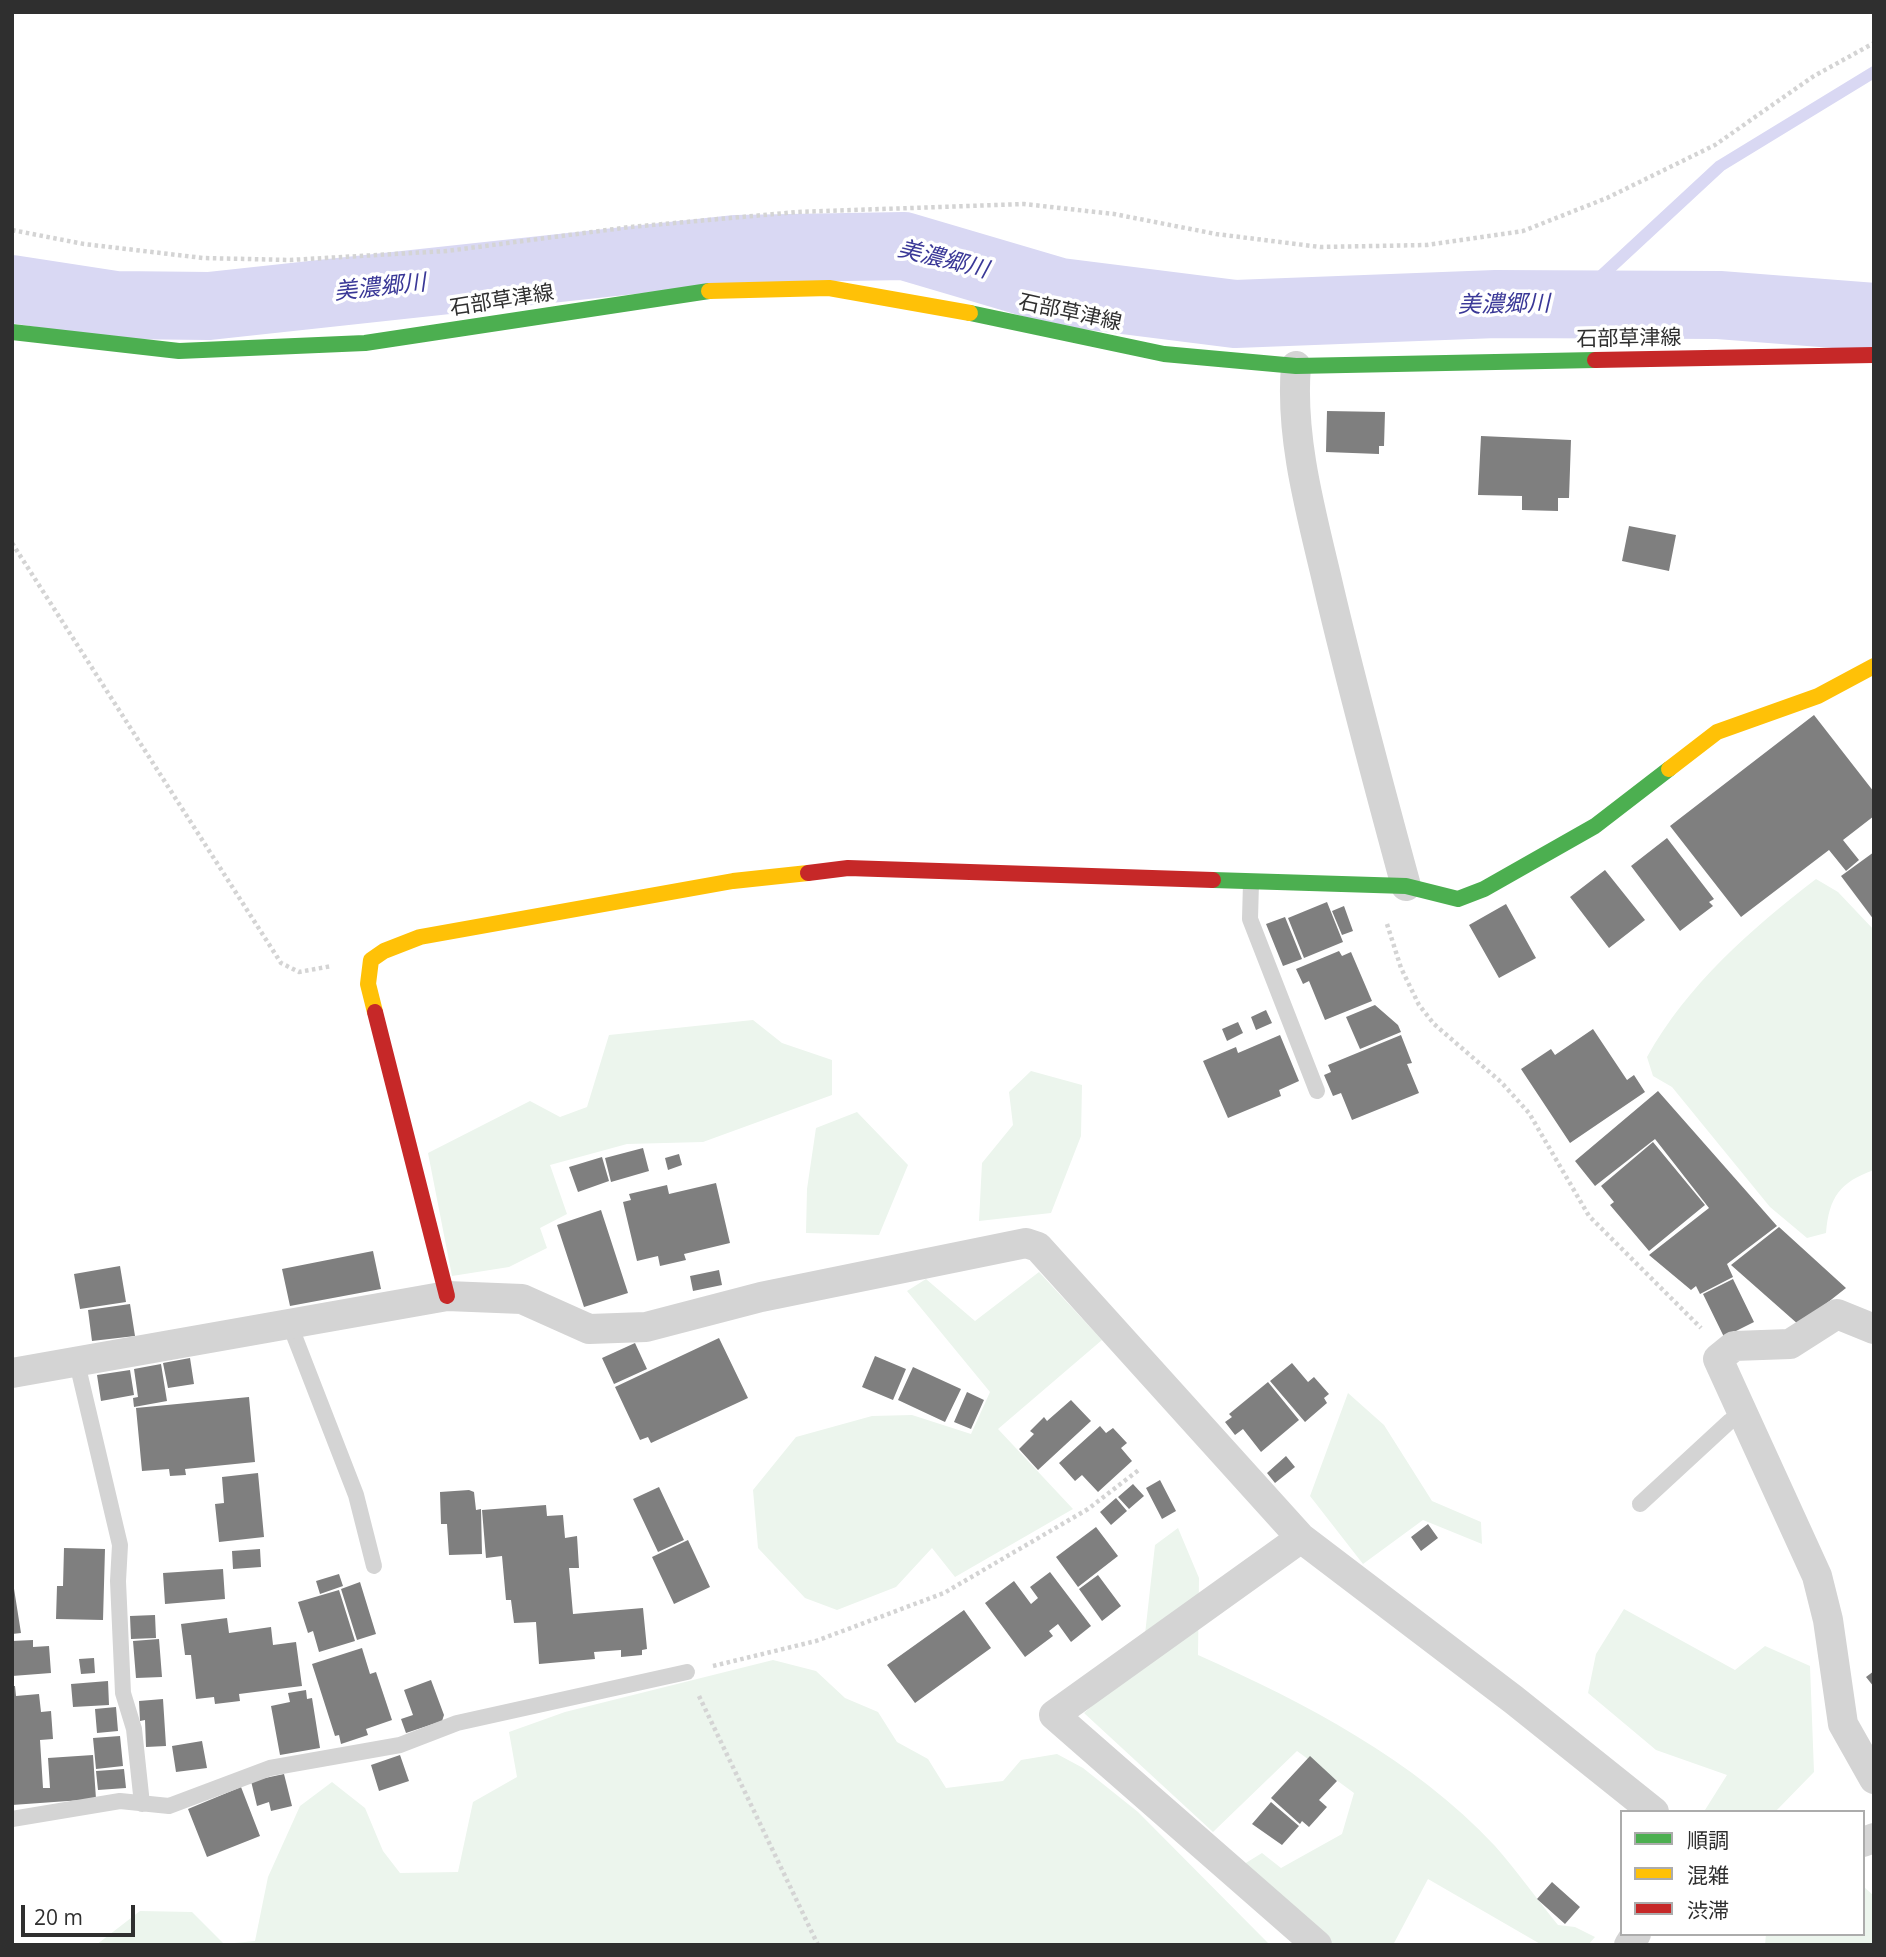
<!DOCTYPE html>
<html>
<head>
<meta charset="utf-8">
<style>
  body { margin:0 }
  #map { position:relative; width:1886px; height:1957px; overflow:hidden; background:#fff; font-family:"Open Sans","Noto Sans JP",sans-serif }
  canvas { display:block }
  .frame { position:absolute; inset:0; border:14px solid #2f2f2f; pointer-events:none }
  .legend { position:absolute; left:1620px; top:1810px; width:245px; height:126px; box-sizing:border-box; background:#fff; border:2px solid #acacac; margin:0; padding:9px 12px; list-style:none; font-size:21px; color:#2f2f2f }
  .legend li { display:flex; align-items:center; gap:14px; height:35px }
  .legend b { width:35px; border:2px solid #acacac }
  .scale { position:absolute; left:21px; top:1905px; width:114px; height:32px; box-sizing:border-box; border:4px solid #2f2f2f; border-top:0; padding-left:9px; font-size:21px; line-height:24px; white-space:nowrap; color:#2f2f2f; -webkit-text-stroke:5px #fff; paint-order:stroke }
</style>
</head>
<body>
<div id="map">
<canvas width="1886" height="1957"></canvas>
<div class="frame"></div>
<ul class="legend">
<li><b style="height:9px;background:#4caf50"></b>順調</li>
<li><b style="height:9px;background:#ffc107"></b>混雑</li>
<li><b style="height:9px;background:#c62828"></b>渋滞</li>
</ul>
<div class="scale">20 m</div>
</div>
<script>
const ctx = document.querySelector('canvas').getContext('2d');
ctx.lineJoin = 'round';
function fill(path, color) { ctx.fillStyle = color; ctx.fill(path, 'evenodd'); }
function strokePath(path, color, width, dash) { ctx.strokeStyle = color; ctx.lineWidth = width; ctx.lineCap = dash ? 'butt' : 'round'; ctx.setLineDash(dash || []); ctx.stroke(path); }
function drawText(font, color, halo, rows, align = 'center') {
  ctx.font = font + ' "Open Sans","Noto Sans JP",sans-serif'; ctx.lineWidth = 7; ctx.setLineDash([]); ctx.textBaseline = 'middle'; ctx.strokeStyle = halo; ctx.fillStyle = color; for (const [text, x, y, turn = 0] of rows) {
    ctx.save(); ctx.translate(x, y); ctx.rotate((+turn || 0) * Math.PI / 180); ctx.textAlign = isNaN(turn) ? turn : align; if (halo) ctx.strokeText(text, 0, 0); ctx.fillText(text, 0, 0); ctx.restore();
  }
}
const green = new Path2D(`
  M1816,879L1838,892L1874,930V1170C1840,1182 1829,1197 1826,1233L1807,1238L1770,1207L1672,1087L1653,1076L1647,1057C1688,984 1750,930 1816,879Z
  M753,1020L782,1043L832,1060V1095L703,1142L627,1144L550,1165L567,1214L540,1228L547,1248L509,1267L452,1276L428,1153L530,1101L560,1117L587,1107L609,1035Z
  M1031,1071L1082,1085L1081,1136L1051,1213L979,1221L982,1163L1013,1125L1009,1092Z
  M857,1112L908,1165L879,1235L806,1233L807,1189L816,1128Z
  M1039,1272L1102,1340L998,1429L1073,1509L955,1577L932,1548L896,1587L837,1610L805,1598L758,1548L753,1490L796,1437L872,1416L912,1415L971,1434L990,1392L907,1291L926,1279L975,1321Z
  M1348,1393L1384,1425L1432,1501L1481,1522L1482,1544L1423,1520L1363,1564L1310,1496Z
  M1178,1528L1199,1578L1198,1655C1305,1703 1414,1759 1495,1846C1517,1871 1537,1899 1558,1925L1575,1927L1595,1937L1588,1945H1542L1428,1879L1393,1945H1330L1241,1866L1262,1853L1281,1868L1342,1834L1354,1793L1297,1751L1213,1832L1084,1713L1142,1661L1155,1545Z
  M1624,1609L1735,1670L1765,1646L1810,1666L1814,1772L1775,1812H1708L1705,1810L1727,1775L1656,1750L1588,1693L1596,1654Z
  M773,1660L816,1671L845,1698L878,1712L897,1742L928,1759L946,1788L1003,1781L1021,1760L1057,1754L1083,1768L1138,1812L1270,1945H96L140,1911L192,1912L224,1944L255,1941L268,1877L300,1806L332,1782L365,1808L383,1851L400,1873L458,1872L473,1802L517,1777L509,1732L565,1712Z
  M1863,1886L1874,1896V1945H1765L1766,1934H1863Z`);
const stream = new Path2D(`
  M1570,305L1720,166L1874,72`);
const river = new Path2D(`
  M12,289L116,305L209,306L735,249L904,246L1060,292L1235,314L1496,304L1719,305L1874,317`);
const building = new Path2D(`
  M1327,411L1385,412L1384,446H1379V454L1326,452Z
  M1481,436L1571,440L1569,498H1558V511L1522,510V496L1478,495Z
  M1629,526L1676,535L1669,571L1622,561Z
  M1814,715L1874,792V816L1843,840L1859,860L1846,871L1829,850L1741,917L1670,826Z
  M1667,838L1714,899L1709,902L1713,906L1680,931L1631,866Z
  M1874,852V920L1841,876Z
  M1605,870L1645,920L1609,948L1570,897Z
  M1327,902L1343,942L1304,958L1288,918Z
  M1506,904L1536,958L1499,978L1469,925Z
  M1344,906L1353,931L1342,935L1332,911Z
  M1285,917L1302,959L1283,966L1266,924Z
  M1339,951L1342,956L1351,952L1372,1001L1325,1020L1309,981L1303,984L1296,969Z
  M1375,1005L1398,1025L1401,1032L1360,1049L1346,1017Z
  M1266,1010L1272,1023L1256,1030L1251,1017Z
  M1238,1022L1243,1033L1227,1041L1222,1029Z
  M1593,1029L1627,1080L1634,1075L1645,1092L1570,1143L1521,1069L1551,1049L1555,1055Z
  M1280,1035L1299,1081L1279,1090L1281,1096L1228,1118L1203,1061L1236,1047L1238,1053Z
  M1401,1035L1412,1063L1407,1064L1419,1093L1352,1120L1341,1093L1333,1096L1324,1075L1331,1072L1328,1065Z
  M1658,1091L1777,1226L1727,1264L1733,1277L1700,1294L1696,1286L1691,1290L1649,1255L1709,1208L1655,1139L1595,1186L1575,1161Z
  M1653,1142L1705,1205L1649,1251L1610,1205L1614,1202L1601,1186Z
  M643,1148L649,1171L611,1182L605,1158Z
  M679,1154L682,1165L668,1170L665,1158Z
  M602,1157L609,1181L578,1192L569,1167Z
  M716,1183L730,1243L684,1254L686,1260L660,1266L658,1256L637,1261L623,1202L631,1200L629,1194L667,1185L669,1194Z
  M601,1210L628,1293L584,1307L557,1225Z
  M1779,1227L1846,1288L1799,1325L1731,1265Z
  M373,1251L381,1289L290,1306L282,1269Z
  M120,1266L126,1302L80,1309L74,1274Z
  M719,1270L722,1285L693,1291L690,1276Z
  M1733,1279L1754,1322L1724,1337L1703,1294Z
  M130,1304L135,1336L92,1341L88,1310Z
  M719,1338L748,1398L651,1443L648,1437L640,1440L615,1387Z
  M635,1343L647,1369L614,1384L602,1358Z
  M875,1356L906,1369L893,1400L862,1387Z
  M190,1358L194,1384L168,1388L163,1363Z
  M1292,1363L1308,1382L1314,1377L1329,1394L1324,1398L1327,1403L1305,1422L1270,1381Z
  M161,1364L167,1401L134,1407L133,1398L138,1397L134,1369Z
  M913,1367L961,1389L945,1422L898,1400Z
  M130,1370L134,1395L101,1401L97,1375Z
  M1268,1382L1299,1420L1261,1452L1243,1429L1235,1435L1225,1422L1232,1417L1229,1414Z
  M967,1392L984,1400L971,1429L954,1422Z
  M249,1397L255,1462L185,1469L186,1475L170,1476L169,1469L142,1471L136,1408Z
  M1071,1400L1091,1421L1038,1470L1019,1449L1034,1434L1030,1431L1044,1417L1047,1421Z
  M1100,1426L1106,1433L1113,1428L1127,1443L1121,1448L1132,1461L1098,1492L1082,1475L1075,1481L1059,1463Z
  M1286,1456L1295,1467L1275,1483L1267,1473Z
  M258,1473L264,1537L219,1542L215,1504L224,1503L222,1477Z
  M1160,1480L1176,1511L1162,1519L1146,1488Z
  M1133,1484L1144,1496L1129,1509L1118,1497Z
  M659,1487L684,1540L658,1552L633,1499Z
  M469,1490L474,1492L476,1510L481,1509L482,1554L449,1555L447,1524H441L440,1492Z
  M1116,1498L1127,1511L1111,1525L1100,1512Z
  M546,1505L547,1516L563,1515L565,1538L577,1536L579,1568H569L573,1614L643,1608L647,1649L642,1650V1655L621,1657V1650L594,1652L595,1659L539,1664L536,1622L514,1623L511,1600H506L502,1556L486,1558L482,1510Z
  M1428,1524L1438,1538L1421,1551L1411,1537Z
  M1096,1527L1118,1556L1078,1587L1056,1557Z
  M688,1540L710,1587L674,1604L652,1557Z
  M64,1548L105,1549L103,1620L56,1619L57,1586H63Z
  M260,1549L261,1567L233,1569L232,1551Z
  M223,1569L225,1599L165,1604L163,1573Z
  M1050,1572L1091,1626L1071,1642L1058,1624L1049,1631L1053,1636L1025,1657L985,1603L1014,1581L1031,1604L1038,1598L1030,1587Z
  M339,1574L343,1586L320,1594L316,1581Z
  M1098,1575L1121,1606L1102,1621L1079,1589Z
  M12,1576L21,1633L12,1634Z
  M360,1582L376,1634L357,1640L341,1589Z
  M339,1590L355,1641L319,1652L313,1631L308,1633L298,1602Z
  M964,1610L991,1648L915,1703L887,1665Z
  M155,1615L156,1638L131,1639L130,1616Z
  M227,1618L229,1633L271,1627L273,1645L296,1642L302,1686L239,1694L240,1701L215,1704L214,1697L196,1699L191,1655H185L181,1624Z
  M159,1639L162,1677L136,1678L133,1641Z
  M33,1640V1647L49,1646L51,1673L12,1676V1641Z
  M362,1648L370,1674L376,1672L392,1720L366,1729L368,1735L341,1744L339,1735L335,1736L312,1664Z
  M94,1658L95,1673L81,1674L79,1659Z
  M1874,1671V1687L1866,1677Z
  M431,1680L444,1715L442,1721L406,1733L401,1719L413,1715L404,1690Z
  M108,1681L109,1705L73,1707L71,1684Z
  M12,1686H15L16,1696L39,1694L41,1712L51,1711L53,1739L40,1740L43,1788H50L48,1758L93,1755L96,1799L12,1805Z
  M306,1690L307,1699L312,1698L320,1748L280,1755L271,1706L290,1702L288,1693Z
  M163,1699L166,1746L146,1747L145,1720L140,1721L139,1701Z
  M116,1707L118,1731L97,1733L95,1709Z
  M120,1736L123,1766L96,1769L93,1738Z
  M202,1741L207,1768L176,1772L172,1746Z
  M400,1755L409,1781L379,1791L371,1765Z
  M1310,1756L1337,1781L1319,1800L1327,1807L1309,1827L1302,1821L1300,1824L1271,1798Z
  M124,1769L126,1788L98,1790L96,1771Z
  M284,1774L292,1806L271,1811L269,1802L257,1806L251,1781Z
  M241,1787L260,1836L207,1857L188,1809Z
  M1271,1802L1299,1826L1282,1845L1252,1824Z
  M1552,1882L1580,1907L1565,1924L1537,1899Z`);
const path = new Path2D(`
  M12,230L84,244L203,258L290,260L447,251L630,227L797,212L1024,204L1114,214L1216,234L1320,247L1427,245L1523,231L1607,198L1715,145L1814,76L1874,43
  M12,543L281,963L299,972L332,966
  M1387,924L1401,968L1419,1005L1434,1024L1501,1082L1529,1113L1589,1216L1701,1328
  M713,1666L816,1641L944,1593L1088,1509L1140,1469
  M699,1696L818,1945`);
const lane = new Path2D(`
  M1251,883L1250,919L1317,1091
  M290,1325L356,1495L374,1566
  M77,1363L120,1545L118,1581L123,1693L134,1729L142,1804
  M1640,1504L1730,1421L1743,1413
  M12,1819L120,1801L169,1806L270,1768L400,1745L457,1723L687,1672`);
const street = new Path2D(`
  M1296,366C1290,435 1310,509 1326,576C1350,680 1378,783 1406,886
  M1874,1329L1837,1314L1790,1344L1734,1346L1718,1359L1817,1576L1828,1620L1843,1724L1874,1779
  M12,1373L447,1296L522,1299L589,1329L646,1327L761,1297L1026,1243L1038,1247L1301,1538L1514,1700L1654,1812
  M1301,1538L1054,1715L1317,1945
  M1863,1842L1874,1838
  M1629,1945L1636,1934`);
const fast = new Path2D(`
  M970,313L1164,354L1296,366L1595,360
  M12,332L179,351L365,343L709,291
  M1213,880L1406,886L1458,899L1484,889L1595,826L1669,769`);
const slow = new Path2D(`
  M709,291L829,288L970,313
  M1669,769L1717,732L1818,696L1874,666
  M375,1012L368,984L371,960L384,951L420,937L733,881L808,873`);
const jam = new Path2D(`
  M1595,360L1874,355
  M808,873L848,868L1213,880
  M375,1012L447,1296`);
const streetNames = [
  ["石部草津線",502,301,-9],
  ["石部草津線",1070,313,12],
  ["石部草津線",1629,339,-1]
];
const waterNames = [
  ["美濃郷川",943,260,14],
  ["美濃郷川",380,288,-6],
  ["美濃郷川",1504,305,-1]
];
fill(green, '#ecf5ed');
strokePath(stream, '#d9d8f3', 12);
strokePath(river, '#d9d8f3', 68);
fill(building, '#7f7f7f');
strokePath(path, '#d4d4d4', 4.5, [3.5, 3.5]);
strokePath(lane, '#d4d4d4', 16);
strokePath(street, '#d4d4d4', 30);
strokePath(fast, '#4caf50', 16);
strokePath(slow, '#ffc107', 16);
strokePath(jam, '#c62828', 16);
drawText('21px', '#2f2f2f', '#fff', streetNames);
drawText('italic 23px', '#3a3897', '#fff', waterNames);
</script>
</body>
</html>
